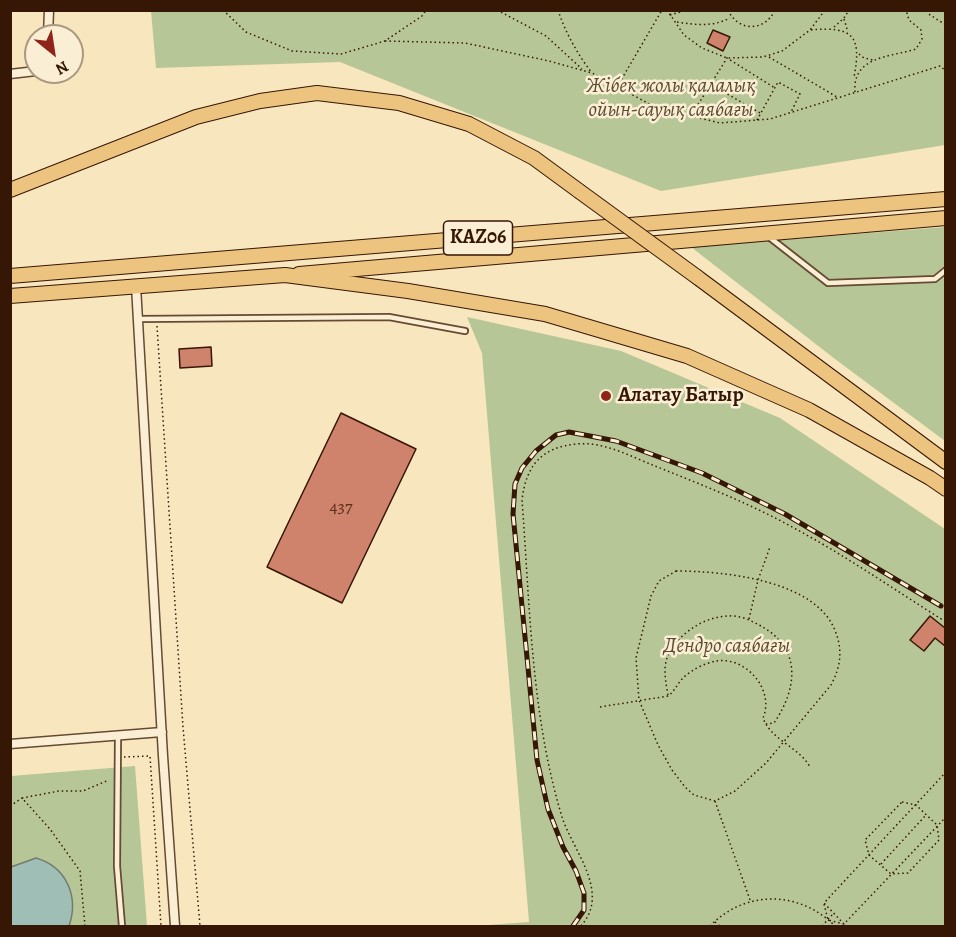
<!DOCTYPE html>
<html>
<head>
<meta charset="utf-8">
<style>
  body { margin:0 }
  #map { position:relative; width:956px; height:937px; overflow:hidden; background:#f8e6be; font-family:Alegreya,serif }
  canvas { display:block }
  .frame { position:absolute; inset:0; border:12px solid #361604; pointer-events:none }
  .north { position:absolute; left:24px; top:24px; width:60px; height:60px; box-sizing:border-box; background:#faefd5; border:2px solid #ac9881; border-radius:50%; rotate:150deg; font-size:16px; font-weight:700; line-height:24px; text-align:center; color:#361604 }
  .north::after { content:''; display:block; margin:auto; width:21px; height:27px; background:#8f2418; clip-path:polygon(50% 0,100% 100%,50% 72%,0 100%) }
</style>
</head>
<body>
<div id="map">
<canvas width="956" height="937"></canvas>
<div class="frame"></div>
<div class="north">N</div>
</div>
<script>
const ctx = document.querySelector('canvas').getContext('2d');
ctx.lineJoin = 'round';
function fill(path, color) { ctx.fillStyle = color; ctx.fill(path, 'evenodd'); }
function strokePath(path, color, width, dash) { ctx.strokeStyle = color; ctx.lineWidth = width; ctx.lineCap = dash ? 'butt' : 'round'; ctx.setLineDash(dash || []); ctx.stroke(path); }
function drawText(font, color, halo, rows, align = 'center') {
  ctx.font = font + ' Alegreya,serif'; ctx.lineWidth = 5; ctx.setLineDash([]); ctx.textBaseline = 'middle'; ctx.strokeStyle = halo; ctx.fillStyle = color; for (const [text, x, y, turn = 0] of rows) {
    ctx.save(); ctx.translate(x, y); ctx.rotate((+turn || 0) * Math.PI / 180); ctx.textAlign = isNaN(turn) ? turn : align; if (halo) ctx.strokeText(text, 0, 0); ctx.fillText(text, 0, 0); ctx.restore();
  }
}
const green = new Path2D(`
  M151,11H945V145L661,191L340,62L156,68Z
  M945,227V441L835,359L691,247Z
  M467,317L621,351L780,418L945,529V926H474L529,922L482,353Z
  M135,766L147,926H11V776Z`);
const water = new Path2D(`
  M36,858C67,867 79,897 69,926H11V867Z`);
const building = new Path2D(`
  M713,30L730,37L723,51L707,43Z
  M211,347L212,366L180,368L179,349Z
  M341,413L416,449L342,603L267,567Z
  M930,616L945,628V646L935,638L924,651L910,640Z`);
const path = new Path2D(`
  M223,10L246,32L292,51L341,54L385,41L422,16L426,10
  M497,10L546,36L582,69
  M558,10C565,32 578,55 592,73
  M667,10L684,35L702,48L727,58L763,57L782,51L810,30L825,10
  M728,10C738,32 765,32 775,10
  M927,10L930,15L946,25
  M670,15L687,10
  M844,19L848,32
  M677,22C696,25 712,27 730,18
  M834,27L844,18L849,10
  M811,30C853,26 862,36 854,77
  M385,41L465,43L549,61L592,73L655,107L720,123L770,119L940,66L946,71
  M859,54L864,58L873,60
  M769,57L837,97
  M712,85L760,113
  M617,87L662,10
  M855,92C852,56 891,57 916,49L922,39L921,30L909,20L906,10
  M691,116L727,58L775,88
  M757,120L778,82L800,94L791,112
  M157,326L183,727L200,926
  M676,571C724,571 818,580 836,633C843,652 840,668 831,685L766,763L735,791L715,801L694,795L685,787L672,770L658,745L639,700L636,658L651,596L659,581Z
  M749,619L758,580L770,547
  M668,695C666,684 663,669 667,658C676,635 704,616 729,616C739,615 750,620 759,625C802,647 798,688 774,723L766,724
  M600,707L668,696C675,691 677,684 683,678C691,670 705,663 716,661C746,656 775,690 763,718C771,740 799,747 810,767
  M124,757L150,756L161,926
  M715,801L750,900
  M902,802L916,805L937,825L939,840L908,873L891,874L869,855L865,840Z
  M10,806L22,798
  M881,864L926,815
  M824,904L828,920L844,924L946,817
  M715,922L720,926
  M844,924L824,903L946,772
  M85,926L80,871L50,829L22,798L59,791H83L109,780
  M581,926C611,892 573,851 562,817C531,715 530,606 522,500C526,466 541,447 577,444C603,441 632,457 655,466C702,485 749,503 794,528C846,556 895,590 946,622
  M710,926C745,890 799,890 835,926
  M822,926L833,914`);
const service = new Path2D(`
  M769,237L828,283L935,279L946,270
  M138,319L389,317L465,331
  M118,736L117,866L122,926`);
const minor = new Path2D(`
  M48,36L49,10
  M10,74L36,71
  M136,286L163,756L175,926
  M10,744L162,732`);
const primary = new Path2D(`
  M299,274L946,218
  M10,276L946,199`);
const trunk = new Path2D(`
  M10,190L196,117L260,101L317,93L399,103L469,124L534,158L579,191
  M697,277L946,462
  M10,296L285,275L408,291L545,314L687,356L809,410L930,478L946,489`);
const rail = new Path2D(`
  M573,926L584,910V893L576,871L563,847L548,809L537,760L513,514L515,484L522,468L536,451L556,435L569,432L616,441L702,473L785,514L941,606`);
const trunkBridge = new Path2D(`
  M579,191L697,277`);
const markers = [
  [606,396,6,"#8f2418"]
];
const numberNames = [
  ["437",341,508]
];
const shields = [
  [478,238,69]
];
const shieldNames = [
  ["KАZ06",478,238]
];
const parkNames = [
  ["Жібек жолы қалалық",671,87],
  ["ойын-сауық саябағы",671,111],
  ["Дендро саябағы",727,647]
];
const poiNames = [
  ["Алатау Батыр",618,396]
];
fill(green, '#b7c696');
fill(water, '#9ebeb6');
strokePath(water, '#747b6f', 1.5);
fill(building, '#cf826c');
strokePath(building, '#361604', 1.5);
strokePath(service, '#664a32', 8);
strokePath(minor, '#664a32', 11);
strokePath(primary, '#361604', 16);
strokePath(trunk, '#361604', 16);
strokePath(path, '#361604', 1.5, [1.5, 3]);
strokePath(service, '#faefd5', 4.5);
strokePath(minor, '#faefd5', 8);
strokePath(primary, '#ecc37f', 14);
strokePath(trunk, '#ecc37f', 14);
strokePath(rail, '#361604', 5);
strokePath(rail, '#faefd5', 3, [9]);
strokePath(trunkBridge, '#361604', 16, []);
strokePath(trunkBridge, '#ecc37f', 14);
for (const [x, y, r, color] of markers) { const dot = new Path2D(); dot.arc(x, y, r, 0, 2 * Math.PI); ctx.fillStyle = color; ctx.fill(dot); strokePath(dot, '#faefd5', 2); }
drawText('18px', '#5c311e', null, numberNames);
for (const [x, y, w] of shields) { const box = new Path2D(); box.roundRect(x - w / 2, y - 17, w, 34, 4.5); ctx.fillStyle = '#faefd5'; ctx.fill(box); strokePath(box, '#361604', 1.5); }
drawText('bold 20px', '#361604', null, shieldNames);
drawText('italic 21px', '#5d4b30', '#faefd5', parkNames);
drawText('bold 21px', '#361604', '#faefd5', poiNames, 'left');
</script>
</body>
</html>
